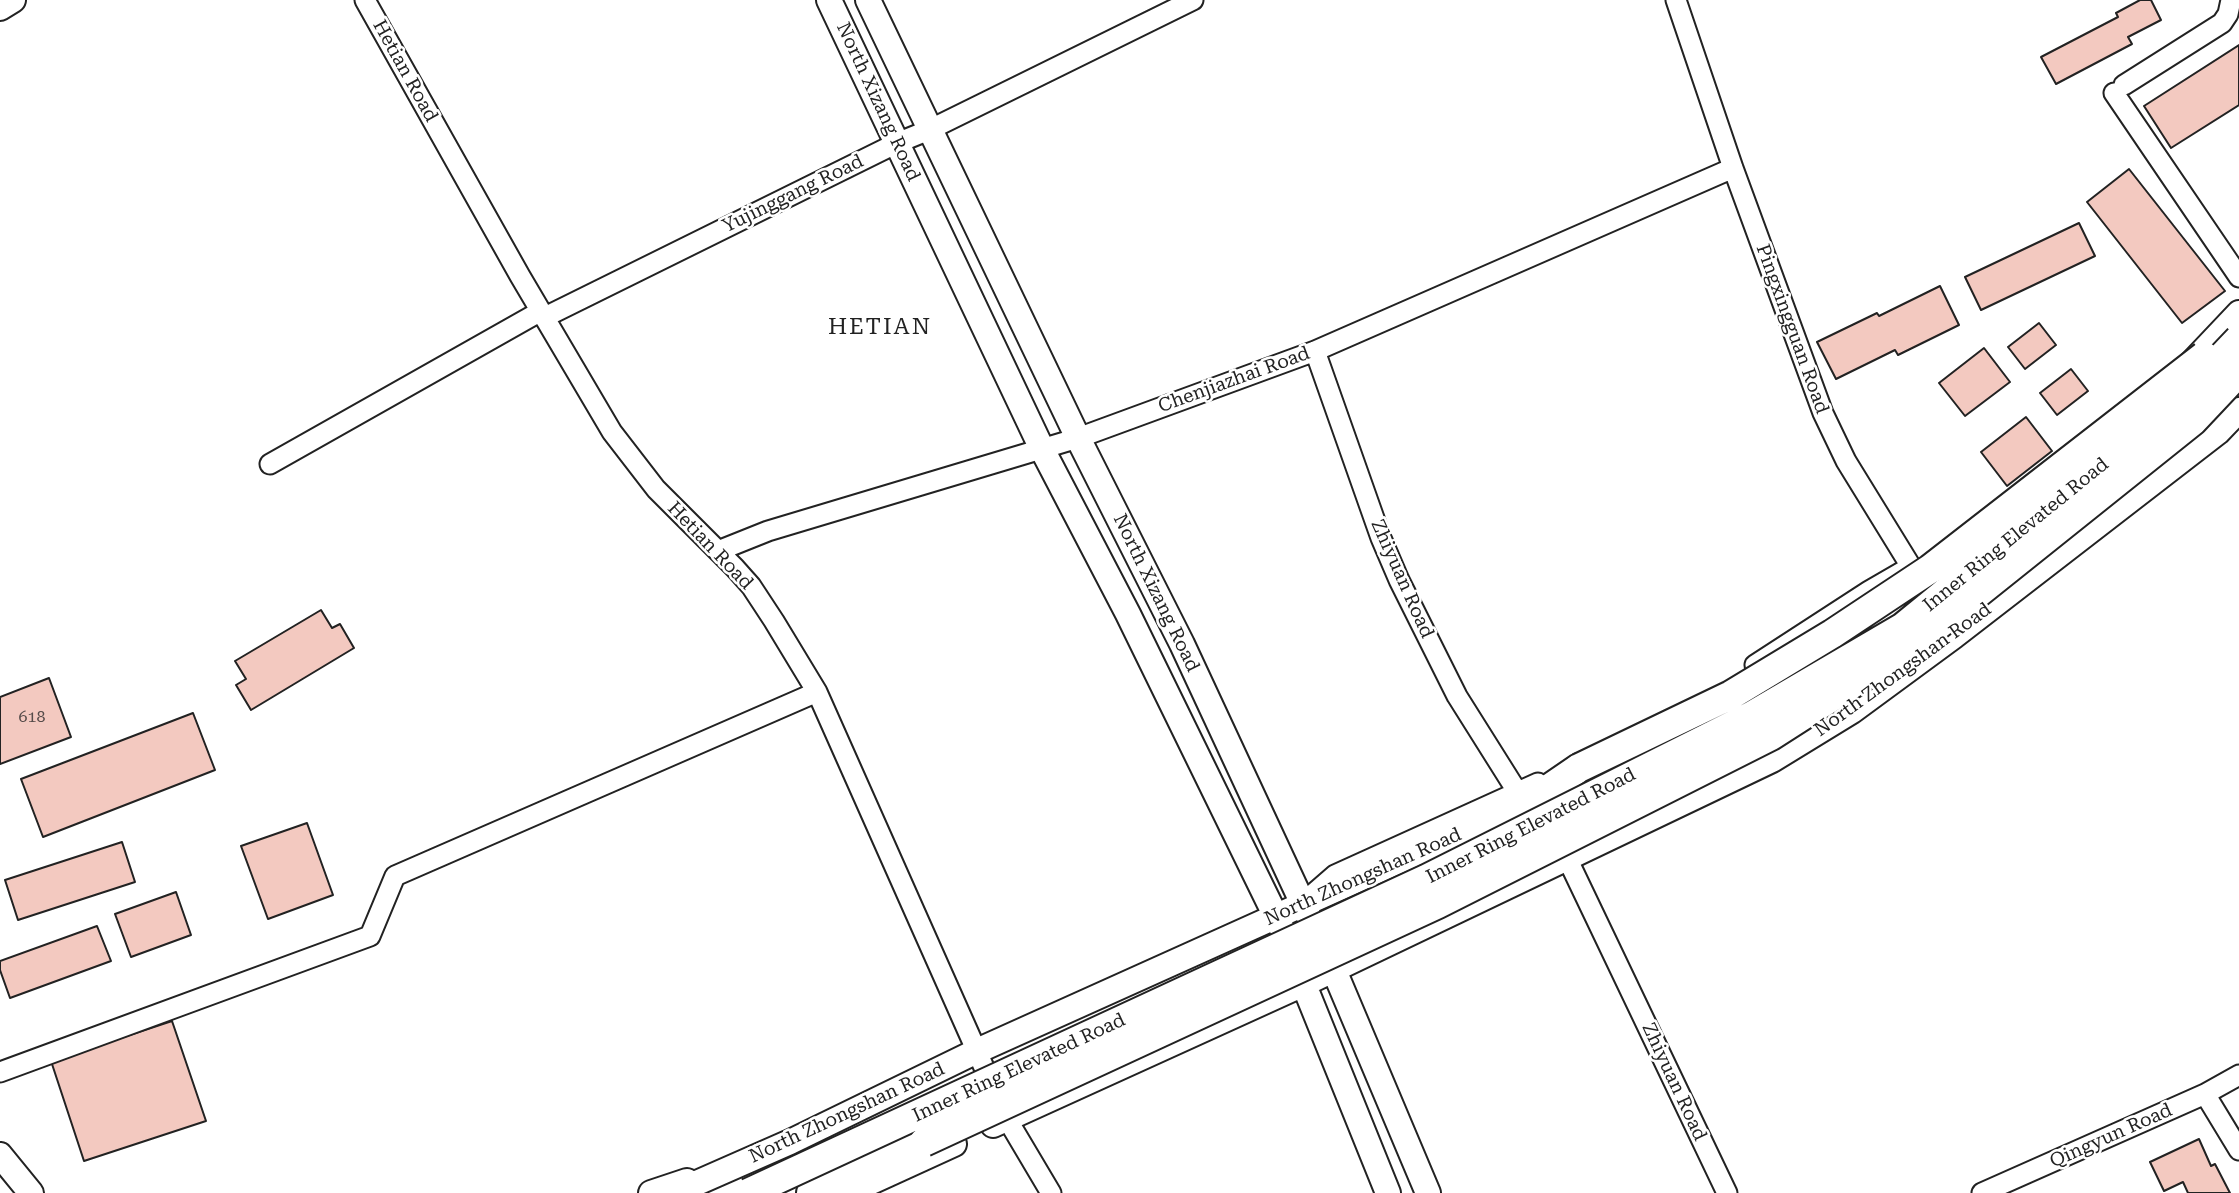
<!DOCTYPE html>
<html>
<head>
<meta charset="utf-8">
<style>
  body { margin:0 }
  canvas { display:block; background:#fff }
</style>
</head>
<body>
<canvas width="2239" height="1193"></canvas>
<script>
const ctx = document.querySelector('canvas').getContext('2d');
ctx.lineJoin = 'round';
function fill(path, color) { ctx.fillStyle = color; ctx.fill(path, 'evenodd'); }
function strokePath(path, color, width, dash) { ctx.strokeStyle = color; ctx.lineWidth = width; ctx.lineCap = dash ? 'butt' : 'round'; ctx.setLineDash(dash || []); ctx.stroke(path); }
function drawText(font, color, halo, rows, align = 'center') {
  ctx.font = font + ' "Roboto Serif",serif'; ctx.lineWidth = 5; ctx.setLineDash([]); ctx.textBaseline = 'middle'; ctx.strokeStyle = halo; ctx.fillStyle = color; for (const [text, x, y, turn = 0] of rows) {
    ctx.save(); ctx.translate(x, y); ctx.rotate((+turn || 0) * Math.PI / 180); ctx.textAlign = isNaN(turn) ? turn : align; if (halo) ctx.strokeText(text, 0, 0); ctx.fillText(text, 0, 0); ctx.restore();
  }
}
const building = new Path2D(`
  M2140,0H2151L2161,20L2128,37L2132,44L2056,84L2041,57L2118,17L2116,13Z
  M2239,45V105L2171,148L2144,106Z
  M2129,169L2225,291L2182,323L2087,202Z
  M2079,223L2095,256L1981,310L1965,277Z
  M1940,286L1959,325L1898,355L1895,350L1836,379L1817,342L1877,313L1879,316Z
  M2039,323L2056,345L2025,369L2008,347Z
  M1984,348L2010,382L1965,416L1939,383Z
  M2071,369L2088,391L2057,415L2040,393Z
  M2026,417L2052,451L2007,486L1981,452Z
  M321,610L332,628L340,624L354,648L251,710L236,685L246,679L235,661Z
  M49,678L71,737L0,764V697Z
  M193,713L215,770L43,837L21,779Z
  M307,823L333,895L268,919L241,846Z
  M122,842L135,882L18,920L5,880Z
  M176,892L191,935L131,957L115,914Z
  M97,926L111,961L10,998L0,970V961Z
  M172,1021L206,1121L84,1161L51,1061Z
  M2199,1139L2211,1166L2215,1164L2230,1193H2188L2183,1182L2164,1191L2150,1162Z`);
const minor = new Path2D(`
  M365,0L520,276L612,432L656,489L735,568L751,586L774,621L817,692L994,1090
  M1676,0L1733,168L1823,413L1846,461L1918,578
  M2124,85L2222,23L2228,14L2231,0
  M2114,93L2239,277
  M545,317L897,143L929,130L1193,0
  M1315,351L1381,538L1399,580L1457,696L1518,793
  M270,464L541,311
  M718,551L768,531L1078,438L1315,351L1733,168
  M1755,665L1869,591L1907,569
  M1567,858L1727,1193
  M1312,895L1335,875L1538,783
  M0,1072L370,936L395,876L817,692
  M2205,1094L2239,1150
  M1013,1129L1051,1193
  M1982,1193L2205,1094L2239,1075`);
const major = new Path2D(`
  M829,0L1042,449L1128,614L1282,929
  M868,0L1078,438L1182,644L1309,917
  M0,8L13,0
  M2187,368L2239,313
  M1328,956L1428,1193
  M1298,970L1388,1193
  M993,1125L1312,980L1772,760L1852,711L1954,636L2218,432L2239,410
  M0,1155L31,1193
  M651,1193L687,1181
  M674,1193L790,1142L977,1051L1539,798
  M847,1193L954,1144`);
const highway = new Path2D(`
  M1522,807L1579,768
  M811,1193L924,1142`);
const highwayBridge = new Path2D(`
  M1579,768L1731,695L1832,634L1930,569L2204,356
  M924,1142L1438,904L1771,736L1913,645L2193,421L2239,372
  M748,1193L1426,879L1751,716L1903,627L2179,402L2239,339`);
const numberNames = [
  ["618",32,717]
];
const streetNames = [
  ["Hetian Road",405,71,61],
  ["North Xizang Road",878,102,65],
  ["Yujinggang Road",793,194,-26],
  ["Pingxingguan Road",1792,329,70],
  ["Chenjiazhai Road",1234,380,-20],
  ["Inner Ring Elevated Road",2016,535,-39],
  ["Hetian Road",710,546,46],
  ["Zhiyuan Road",1402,579,66],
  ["North Xizang Road",1156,593,64],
  ["North Zhongshan Road",1903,670,-36],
  ["Inner Ring Elevated Road",1531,826,-27],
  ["North Zhongshan Road",1363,877,-24],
  ["Inner Ring Elevated Road",1019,1068,-25],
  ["Zhiyuan Road",1674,1082,65],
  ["North Zhongshan Road",847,1113,-25],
  ["Qingyun Road",2111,1136,-24]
];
const quarterNames = [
  ["HETIAN",880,327]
];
fill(building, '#f3c9c0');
strokePath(building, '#222', 2);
strokePath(minor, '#222', 23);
strokePath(major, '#222', 28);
strokePath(highway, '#222', 32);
strokePath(minor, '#fff', 19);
strokePath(major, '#fff', 24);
strokePath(highway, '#fff', 28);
strokePath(highwayBridge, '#222', 32, []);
strokePath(highwayBridge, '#fff', 28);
drawText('16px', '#564c4a', null, numberNames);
drawText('19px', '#222', '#fff', streetNames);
ctx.letterSpacing = '2px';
drawText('23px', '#222', '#fff', quarterNames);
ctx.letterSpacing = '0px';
</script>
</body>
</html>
